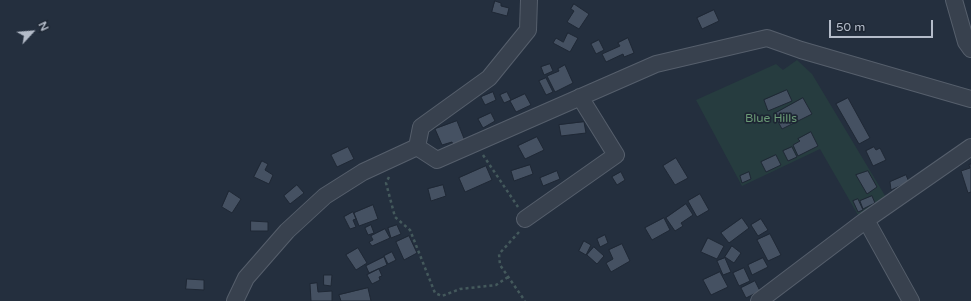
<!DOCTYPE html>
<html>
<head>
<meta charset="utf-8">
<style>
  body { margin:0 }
  #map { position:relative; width:971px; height:301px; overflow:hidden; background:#242f3e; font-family:"Varela Round",sans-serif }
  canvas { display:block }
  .north { position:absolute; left:12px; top:12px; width:40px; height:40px; -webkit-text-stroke:3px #1d2633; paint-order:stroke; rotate:64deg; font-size:11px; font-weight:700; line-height:16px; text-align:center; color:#b4bcc9 }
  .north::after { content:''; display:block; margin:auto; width:14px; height:18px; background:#b4bcc9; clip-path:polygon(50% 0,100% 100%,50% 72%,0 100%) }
  .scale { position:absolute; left:829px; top:20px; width:104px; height:18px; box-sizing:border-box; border:2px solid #b4bcc9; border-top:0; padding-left:5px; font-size:12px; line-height:14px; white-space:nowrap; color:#b4bcc9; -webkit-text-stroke:3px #1d2633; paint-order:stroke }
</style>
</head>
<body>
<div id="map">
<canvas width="971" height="301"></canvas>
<div class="north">N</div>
<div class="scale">50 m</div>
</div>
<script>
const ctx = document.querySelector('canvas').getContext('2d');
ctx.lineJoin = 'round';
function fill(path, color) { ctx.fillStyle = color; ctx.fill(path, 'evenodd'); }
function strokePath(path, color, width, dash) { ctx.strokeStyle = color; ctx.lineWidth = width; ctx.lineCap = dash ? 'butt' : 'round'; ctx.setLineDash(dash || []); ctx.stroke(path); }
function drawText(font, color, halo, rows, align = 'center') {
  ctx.font = font + ' "Varela Round",sans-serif'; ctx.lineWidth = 3.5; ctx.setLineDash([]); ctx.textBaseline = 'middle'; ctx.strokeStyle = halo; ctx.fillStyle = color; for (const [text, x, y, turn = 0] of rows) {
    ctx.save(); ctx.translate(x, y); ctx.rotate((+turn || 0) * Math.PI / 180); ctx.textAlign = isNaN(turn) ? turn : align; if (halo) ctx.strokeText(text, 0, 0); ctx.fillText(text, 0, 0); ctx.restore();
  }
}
const green = new Path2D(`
  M797,60L812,74L887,199L858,215L820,149L742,186L696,100L776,64L783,70Z`);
const building = new Path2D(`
  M495,1L501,3V6L509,8L507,16L492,12Z
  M574,4L589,14L579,29L567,22L574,11L571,9Z
  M714,10L719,21L702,29L697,18Z
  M568,33L578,38L570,52L553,43L556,38L563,42Z
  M628,38L634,53L624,57L623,54L606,62L602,54L620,46L618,43Z
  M599,40L604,50L596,54L591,44Z
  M550,64L553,71L544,75L541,67Z
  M565,65L573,83L555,92L547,76L559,71L558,69Z
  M546,78L553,92L546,95L539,81Z
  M787,90L792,101L768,111L764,100Z
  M493,92L496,100L485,105L481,97Z
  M507,92L511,100L504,103L500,95Z
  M525,94L531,105L516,112L510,101Z
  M803,98L812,114L782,129L774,114Z
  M848,98L870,138L859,144L836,104Z
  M491,113L495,121L483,128L478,119Z
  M457,121L465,141L453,145L452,142L442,145L435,129Z
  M584,122L586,133L561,136L559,125Z
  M811,132L818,146L798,156L793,145L800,141L798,139Z
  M537,137L544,150L525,159L518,146Z
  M348,147L354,159L337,167L331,155Z
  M792,147L797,157L788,161L783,151Z
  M874,147L876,150L880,148L886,160L873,166L866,151Z
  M776,155L781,165L766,172L761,162Z
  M676,158L688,178L675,185L663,166Z
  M262,161L268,164L265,170L273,175L269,184L254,177Z
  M971,164V192L968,193L961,171L970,168L969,165Z
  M530,165L533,174L514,181L511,171Z
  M486,166L492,180L465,192L459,178Z
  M557,171L560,179L543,186L540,178Z
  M868,171L877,187L867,194L856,175Z
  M621,172L625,180L617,185L612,177Z
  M749,172L751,179L742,183L740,176Z
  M906,175L909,182L891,190L890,182Z
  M297,185L304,193L290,204L284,196Z
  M443,185L446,196L431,201L428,189Z
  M229,191L241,199L232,213L222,207Z
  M700,194L709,210L697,217L688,201Z
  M872,196L875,203L863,209L860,201Z
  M858,199L863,210L858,212L853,201Z
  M686,204L693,215L681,223L683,226L675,231L666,218Z
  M373,205L378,219L359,226L354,213Z
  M353,212L356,219L353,220L356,227L350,229L344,217Z
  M664,218L670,230L652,240L645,228Z
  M742,218L749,228L729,243L721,233Z
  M761,219L768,230L758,236L751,225Z
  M251,221L268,222V231H251Z
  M371,225L374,233L368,235L365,228Z
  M397,225L401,234L391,238L388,228Z
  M385,229L390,238L372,246L369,242L373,240L371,236Z
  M770,234L781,255L768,261L757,240Z
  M605,235L608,243L600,247L597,239Z
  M409,236L417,253L404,260L396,242Z
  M708,238L724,246L717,259L701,252Z
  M584,241L591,245L586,255L579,251Z
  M622,244L630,261L611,272L606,263L613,259L609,250Z
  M732,246L741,253L734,263L725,257Z
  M594,247L604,256L597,264L587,255Z
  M358,248L367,263L356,270L346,255Z
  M392,252L396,260L388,264L384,256Z
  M384,257L387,265L369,273L366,266Z
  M725,258L731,272L723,275L717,261Z
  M763,258L768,267L752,275L748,265Z
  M744,268L750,281L739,286L733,273Z
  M379,269L382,276L379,277L380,280L372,284L367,275Z
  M720,272L728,287L711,295L703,280Z
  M324,275H332L331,286L324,285Z
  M187,279L204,280V290L186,289Z
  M755,281L760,291L746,298L741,288Z
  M317,283L318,292L332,291V301H311L310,284Z
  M368,288L371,301H341L339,295Z`);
const path = new Path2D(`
  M483,155L518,207
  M389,177L386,183L395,217L410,230L435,293L442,296L460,289L496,285L508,277
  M519,232L499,254L500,265L525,301`);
const minor = new Path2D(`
  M529,0L528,30L489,78L421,127L417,147L437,160L656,64L767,38L801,50L971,99
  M954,0L966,42L971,49
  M525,219L616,155L580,97
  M866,220L911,301
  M235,301L246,278L287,231L325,196L363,172L417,147
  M759,301L866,220L971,147`);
const parkNames = [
  ["Blue Hills",771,119]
];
fill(green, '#263c3f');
fill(building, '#455162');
strokePath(building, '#1f2835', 1);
strokePath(minor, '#565f6c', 18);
strokePath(path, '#44595c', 2.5, [3, 3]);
strokePath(minor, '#38414e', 16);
drawText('12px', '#6b9a76', '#1d2633', parkNames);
</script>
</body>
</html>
